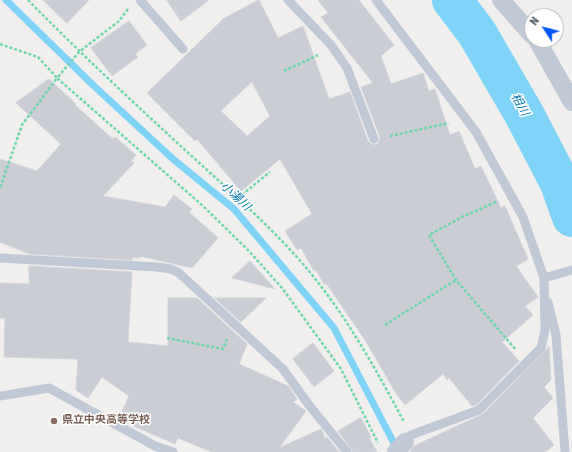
<!DOCTYPE html>
<html>
<head>
<meta charset="utf-8">
<style>
  body { margin:0 }
  #map { position:relative; width:572px; height:452px; overflow:hidden; background:#f1eeee; font-family:"Source Sans 3",sans-serif }
  canvas { display:block }
  .north { position:absolute; left:524px; top:8px; width:40px; height:40px; box-sizing:border-box; background:#fff; border:1px solid #b4b9bf; border-radius:50%; rotate:306deg; font-size:11px; font-weight:700; line-height:16px; text-align:center; color:#44505e }
  .north::after { content:''; display:block; margin:auto; width:14px; height:18px; background:#0358f7; clip-path:polygon(50% 0,100% 100%,50% 72%,0 100%) }
</style>
</head>
<body>
<div id="map">
<canvas width="572" height="452"></canvas>
<div class="north">N</div>
</div>
<script>
const ctx = document.querySelector('canvas').getContext('2d');
ctx.lineJoin = 'round';
function strokePath(path, color, width, dash) { ctx.strokeStyle = color; ctx.lineWidth = width; ctx.lineCap = dash ? 'butt' : 'round'; ctx.setLineDash(dash || []); ctx.stroke(path); }
function fill(path, color) { ctx.fillStyle = color; ctx.fill(path, 'evenodd'); }
function drawText(font, color, halo, rows, align = 'center') {
  ctx.font = font + ' "Source Sans 3","Noto Sans JP",sans-serif'; ctx.lineWidth = 3; ctx.setLineDash([]); ctx.textBaseline = 'middle'; ctx.strokeStyle = halo; ctx.fillStyle = color; for (const [text, x, y, turn = 0] of rows) {
    ctx.save(); ctx.translate(x, y); ctx.rotate((+turn || 0) * Math.PI / 180); ctx.textAlign = isNaN(turn) ? turn : align; if (halo) ctx.strokeText(text, 0, 0); ctx.fillText(text, 0, 0); ctx.restore();
  }
}
const stream = new Path2D(`
  M6,0L94,86L173,159L234,209L334,328L397,449`);
const river = new Path2D(`
  M452,0L477,33L524,114L560,183L572,217`);
const building = new Path2D(`
  M43,0H89L67,23Z
  M167,0H209L181,21Z
  M259,0L278,38L303,26L329,99L350,92L368,141L371,144L376,145L379,142L380,137L361,87L373,83L321,17L328,13L318,0H359L394,45L381,56L391,84L423,73L429,91L435,89L450,135L459,131L475,169L481,166L501,208L505,206L528,259L516,266L538,297L525,306L533,315L502,342L519,361L476,405L472,406L449,378L447,380L443,374L405,405L397,395L365,340L326,283L324,284L316,270L314,271L301,248L297,250L285,231L312,214L280,159L241,191L197,139L195,141L147,93L223,19ZM252,82L270,116L247,136L221,111Z
  M129,21L147,45L135,54L138,57L112,76L91,48Z
  M49,79L76,104L75,105L113,139L115,137L136,155L131,161L134,163L103,196L165,207L174,195L192,209L189,212L218,238L192,268L140,256V258L133,257L132,260L30,254L0,242V159L37,171L61,144L16,103Z
  M250,261L275,289L232,278Z
  M29,266L132,272L128,342L168,346V298H197L247,344L239,364L288,386L297,399L293,402L306,411L279,448L321,429L325,438L327,437L339,452H212L178,438L175,444L127,423L128,420L120,416L129,396L102,377L88,398L76,390L78,359L4,357L5,318H0V283L29,284Z
  M215,298H266L241,322Z
  M313,343L334,371L314,387L293,359Z
  M549,347L551,380L544,387L553,398L533,418L554,445L545,452H410L414,446L483,414Z
  M361,418L371,437L369,438L377,452H353L338,431Z`);
const path = new Path2D(`
  M28,0C82,55 138,107 195,159C232,193 270,226 303,264C344,312 375,367 404,422
  M128,9L119,21L79,52L57,78L203,206L249,251L282,288L341,369L378,443
  M0,44L38,57L57,78L22,125L0,188
  M284,71L318,55
  M390,136L449,123
  M238,198L270,172
  M496,202L462,217L429,235L456,280L516,350
  M385,325L456,280
  M167,338L223,349L227,339`);
const lane = new Path2D(`
  M140,0L183,49
  M288,0L331,45L347,68L374,139
  M376,0L476,132L523,217L544,278L545,330L541,348L479,410L411,435L405,442
  M0,258L157,267L171,269L179,273L283,369L309,405L347,452
  M544,278L572,270
  M548,302L556,335L565,452
  M0,396L49,388L155,446L173,452`);
const street = new Path2D(`
  M501,0L532,35
  M537,40L572,102
  M396,452L405,442`);
const markers = [
  [54,421,4,"#8d6e63"]
];
const educationNames = [
  ["県立中央高等学校",62,421]
];
const waterNames = [
  ["相川",519,105,61],
  ["小湯川",235,197,43]
];
strokePath(stream, '#7fd3f7', 7);
strokePath(river, '#7fd3f7', 40);
fill(building, '#cacdd4');
strokePath(building, '#d2d4db', 1);
strokePath(path, '#6bd7ab', 2.5, [3, 2]);
strokePath(lane, '#c0c9d5', 9);
strokePath(street, '#c0c9d5', 18);
for (const [x, y, r, color] of markers) { const dot = new Path2D(); dot.arc(x, y, r, 0, 2 * Math.PI); ctx.fillStyle = color; ctx.fill(dot); strokePath(dot, '#fff', 1.5); }
drawText('bold 11px', '#785e54', '#fff', educationNames, 'left');
drawText('italic 12px', '#017aae', '#fff', waterNames);
</script>
</body>
</html>
